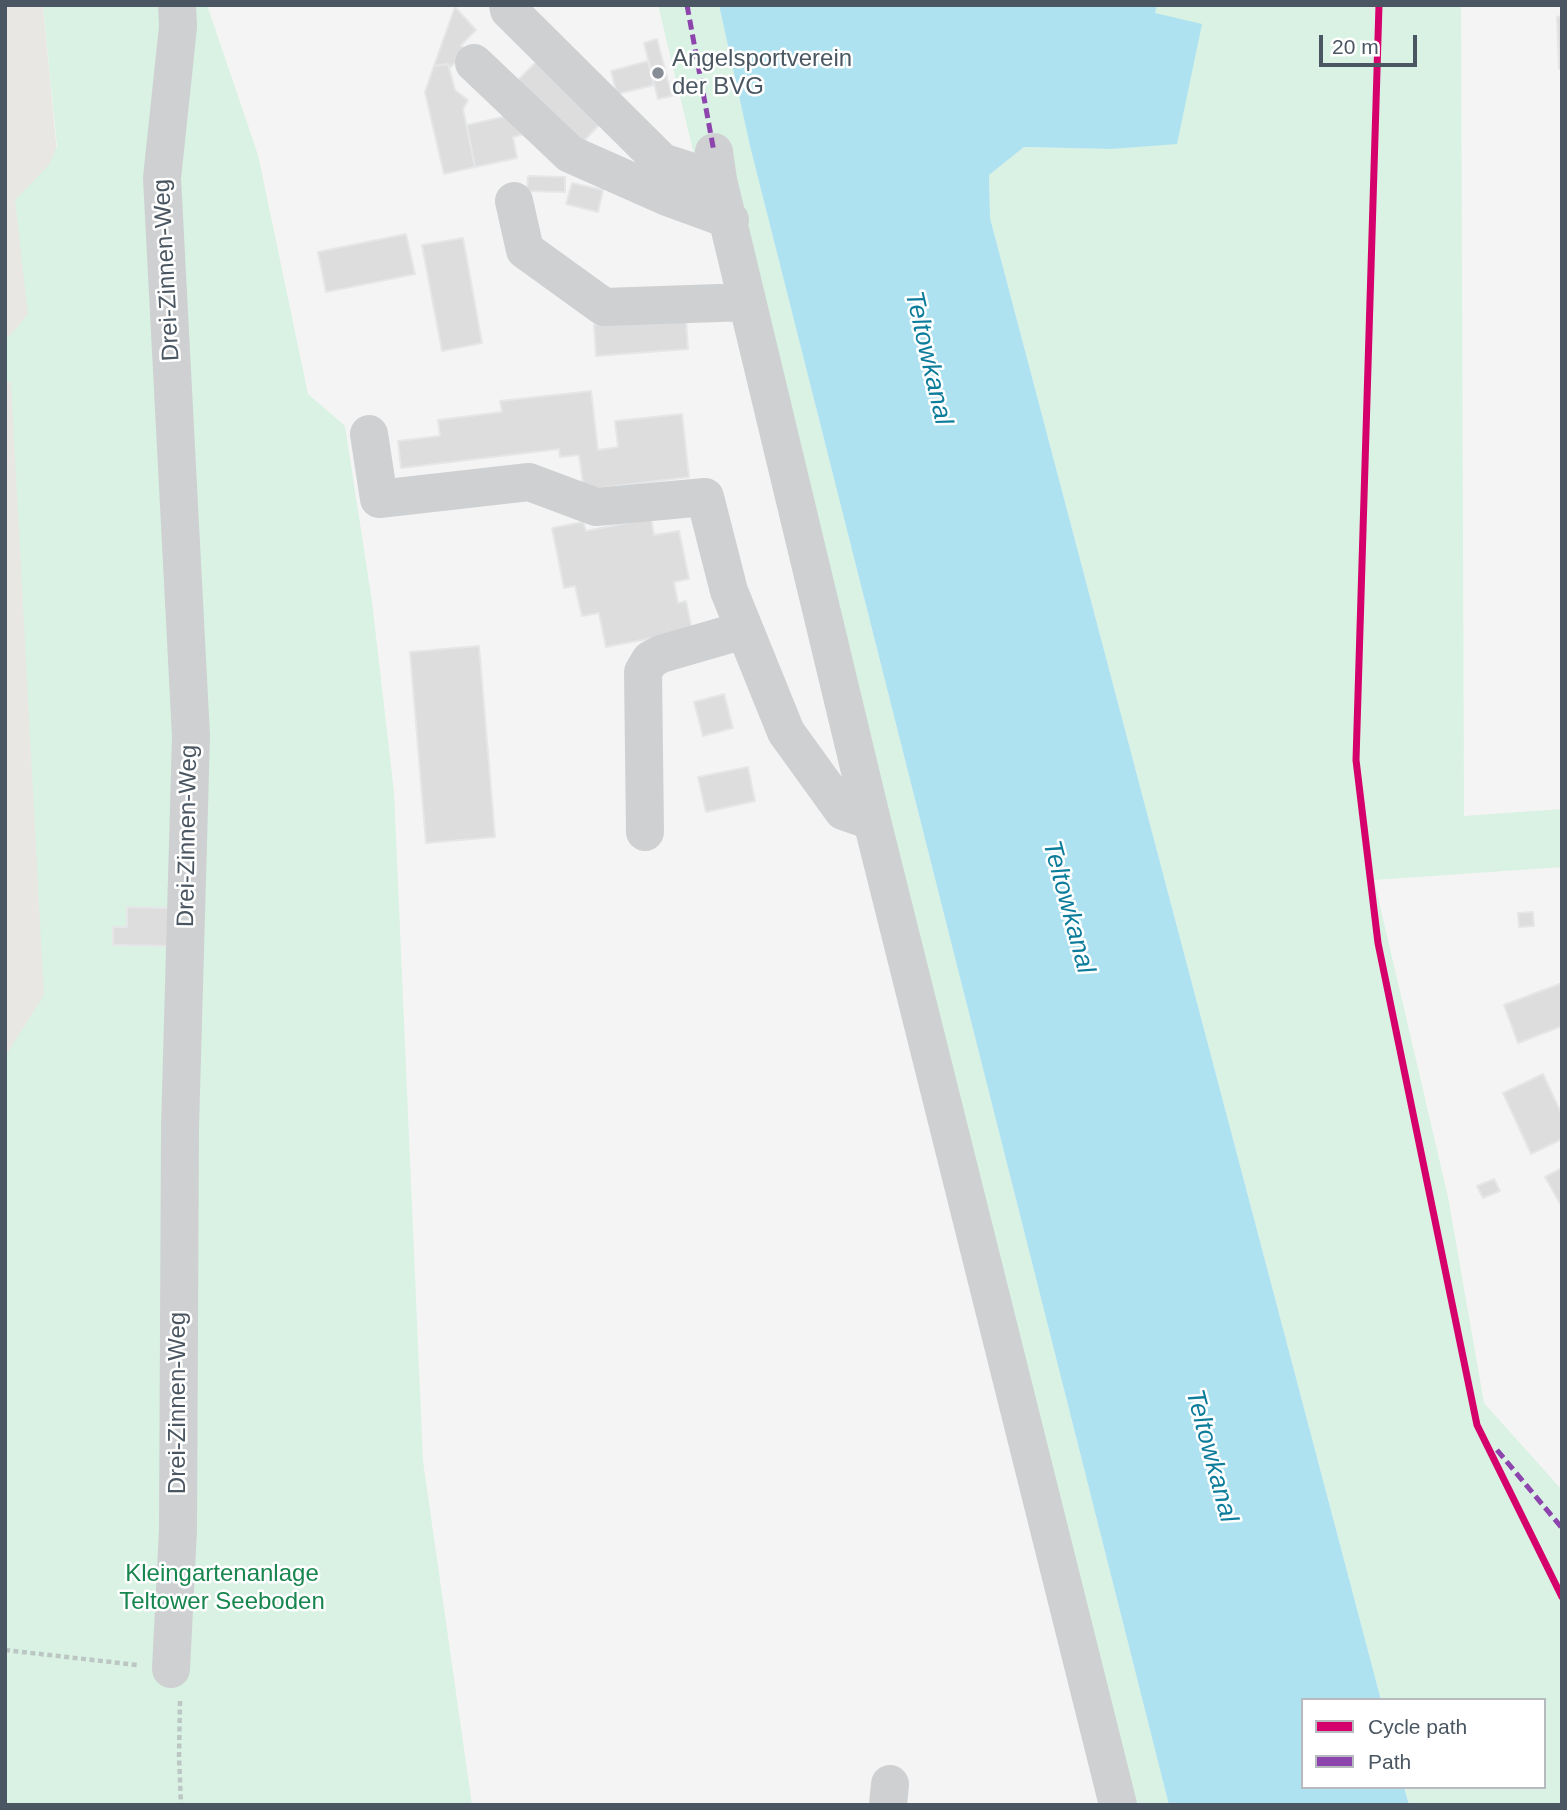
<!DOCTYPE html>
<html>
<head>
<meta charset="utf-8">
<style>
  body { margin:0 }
  #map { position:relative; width:1567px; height:1810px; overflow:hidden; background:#f4f4f4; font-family:Helvetica,sans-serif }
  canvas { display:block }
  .frame { position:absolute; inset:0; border:7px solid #4a5661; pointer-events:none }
  .legend { position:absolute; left:1301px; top:1698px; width:245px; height:91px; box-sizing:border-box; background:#fff; border:2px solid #b7bbc0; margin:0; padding:9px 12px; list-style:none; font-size:21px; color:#4a5661 }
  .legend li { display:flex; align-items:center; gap:14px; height:35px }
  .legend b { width:35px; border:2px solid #b7bbc0 }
  .scale { position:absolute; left:1319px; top:35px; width:98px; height:32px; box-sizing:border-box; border:4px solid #4a5661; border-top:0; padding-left:9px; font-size:21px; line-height:24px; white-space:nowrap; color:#4a5661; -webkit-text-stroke:5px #fff; paint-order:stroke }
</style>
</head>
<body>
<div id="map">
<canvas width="1567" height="1810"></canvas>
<div class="frame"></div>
<ul class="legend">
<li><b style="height:9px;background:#d6006c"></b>Cycle path</li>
<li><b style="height:9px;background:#8e44ad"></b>Path</li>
</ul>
<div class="scale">20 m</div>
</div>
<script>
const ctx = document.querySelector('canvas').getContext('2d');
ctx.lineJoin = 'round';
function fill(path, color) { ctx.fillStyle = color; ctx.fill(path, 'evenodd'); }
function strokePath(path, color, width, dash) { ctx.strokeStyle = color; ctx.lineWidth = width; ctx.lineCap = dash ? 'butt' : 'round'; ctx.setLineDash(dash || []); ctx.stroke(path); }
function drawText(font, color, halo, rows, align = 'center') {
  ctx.font = font + ' Helvetica,sans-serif'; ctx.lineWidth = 5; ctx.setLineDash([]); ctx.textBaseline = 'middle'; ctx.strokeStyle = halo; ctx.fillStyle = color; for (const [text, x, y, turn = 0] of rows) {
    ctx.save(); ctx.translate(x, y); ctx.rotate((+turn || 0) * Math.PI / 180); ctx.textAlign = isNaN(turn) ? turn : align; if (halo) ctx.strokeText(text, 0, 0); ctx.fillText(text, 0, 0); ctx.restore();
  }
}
const commercial = new Path2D(`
  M5,5H43L61,195L100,1009L5,1164Z`);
const green = new Path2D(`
  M43,5H207L258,155L308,394L345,426L372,602L394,792L423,1461L472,1805H5V1057L44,995L11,382H5V337L10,336L28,314L15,200L49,165L57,146Z
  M658,5H719L750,146L1169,1805H1111L753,399Z
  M1157,5H1461L1464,816L1562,809V867L1374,880L1448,1197L1484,1403L1562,1490V1805H1409L1404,1787H1544V1700H1381L990,218L989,175L1024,147L1111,149L1177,143L1155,12Z`);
const water = new Path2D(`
  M719,5H1157L1155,13L1202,24L1177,144L1111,149L1024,147L989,175L990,218L1381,1700H1303V1787H1404L1409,1805H1169L750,146Z`);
const building = new Path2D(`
  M455,7L476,30L461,45L467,52L449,68L448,64L434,66Z
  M1562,16V69H1559L1557,17Z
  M657,39L672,96L658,99L644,43Z
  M539,59L603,121L580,145L515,83Z
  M648,61L654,85L617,94L611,71Z
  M448,64L455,90L468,100L463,109L475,167L444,174L425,92L434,66Z
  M517,114L521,135L513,137L517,158L475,167L467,125Z
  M528,176L565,177V192L527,191Z
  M572,183L603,190L598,212L566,204Z
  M406,234L415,274L326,292L318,252Z
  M463,238L482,343L442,351L422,245Z
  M686,319L688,349L596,356L594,325Z
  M591,391L598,450L618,447L615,421L682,414L689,477L584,490L579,455L560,457L559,449L401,468L398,441L440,436L438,420L502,412L500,401Z
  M651,518L654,535L679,531L689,579L674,582L678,603L686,601L692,630L606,647L599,613L582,616L575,586L564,588L552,528L583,522L586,531Z
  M479,646L495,837L426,843L410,652Z
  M724,694L733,728L703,736L694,702Z
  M748,767L755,801L706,812L698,777Z
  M127,907L169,908L168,946L113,945V927H127Z
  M1533,912L1534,926L1519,927L1518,913Z
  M1562,983V1026L1518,1043L1504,1005Z
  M1543,1074L1562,1115V1139L1531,1154L1503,1093Z
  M1562,1168V1207L1545,1177Z
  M1494,1179L1500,1191L1483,1198L1477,1186Z`);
const path = new Path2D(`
  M5,1650L137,1665
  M180,1701L179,1756L181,1805`);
const minor = new Path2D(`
  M508,5L509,10L662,162L718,180
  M474,63L570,154L667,197L730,220
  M714,152L718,180L872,821L1118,1805
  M514,201L525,250L604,307L747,302
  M369,434L379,499L529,482L596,507L705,497L729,591L786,732L843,811L872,821
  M645,832L643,672L650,660L661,654L744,630
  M171,1669L178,1530L180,1128L191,736L162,178L178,27L177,5
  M888,1805L890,1784`);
const quiet = new Path2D(`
  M687,5L714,152
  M1497,1450L1562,1528`);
const cycleway = new Path2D(`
  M1379,5L1356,760L1378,943L1477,1425L1562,1597`);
const markers = [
  [658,73,7,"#868d94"]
];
const poiNames = [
  ["Angelsportverein",672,59],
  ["der BVG",672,87]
];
const streetNames = [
  ["Drei-Zinnen-Weg",167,270,-93],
  ["Drei-Zinnen-Weg",188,836,-89],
  ["Drei-Zinnen-Weg",178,1403,-90]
];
const parkNames = [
  ["Kleingartenanlage",222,1574],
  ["Teltower Seeboden",222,1602]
];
const waterNames = [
  ["Teltowkanal",928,358,77],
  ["Teltowkanal",1068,907,75],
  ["Teltowkanal",1211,1456,75]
];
fill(commercial, '#e8e7e3');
fill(green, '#d9f2e3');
fill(water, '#aee2f0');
fill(building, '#ddddde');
strokePath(building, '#e5e6e7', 2);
strokePath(path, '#bcc7c4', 4.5, [5, 3.5]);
strokePath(minor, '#ced0d2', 38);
strokePath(quiet, '#8e44ad', 5, [10, 5]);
strokePath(cycleway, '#d6006c', 7);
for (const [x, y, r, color] of markers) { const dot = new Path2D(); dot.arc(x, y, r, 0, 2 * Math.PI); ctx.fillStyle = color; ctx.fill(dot); strokePath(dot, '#fff', 2.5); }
drawText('24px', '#4a5661', '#fff', poiNames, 'left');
drawText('24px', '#4a5661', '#fff', streetNames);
drawText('24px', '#17864f', '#fff', parkNames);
drawText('italic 26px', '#0c7c9b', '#fff', waterNames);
</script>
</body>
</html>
